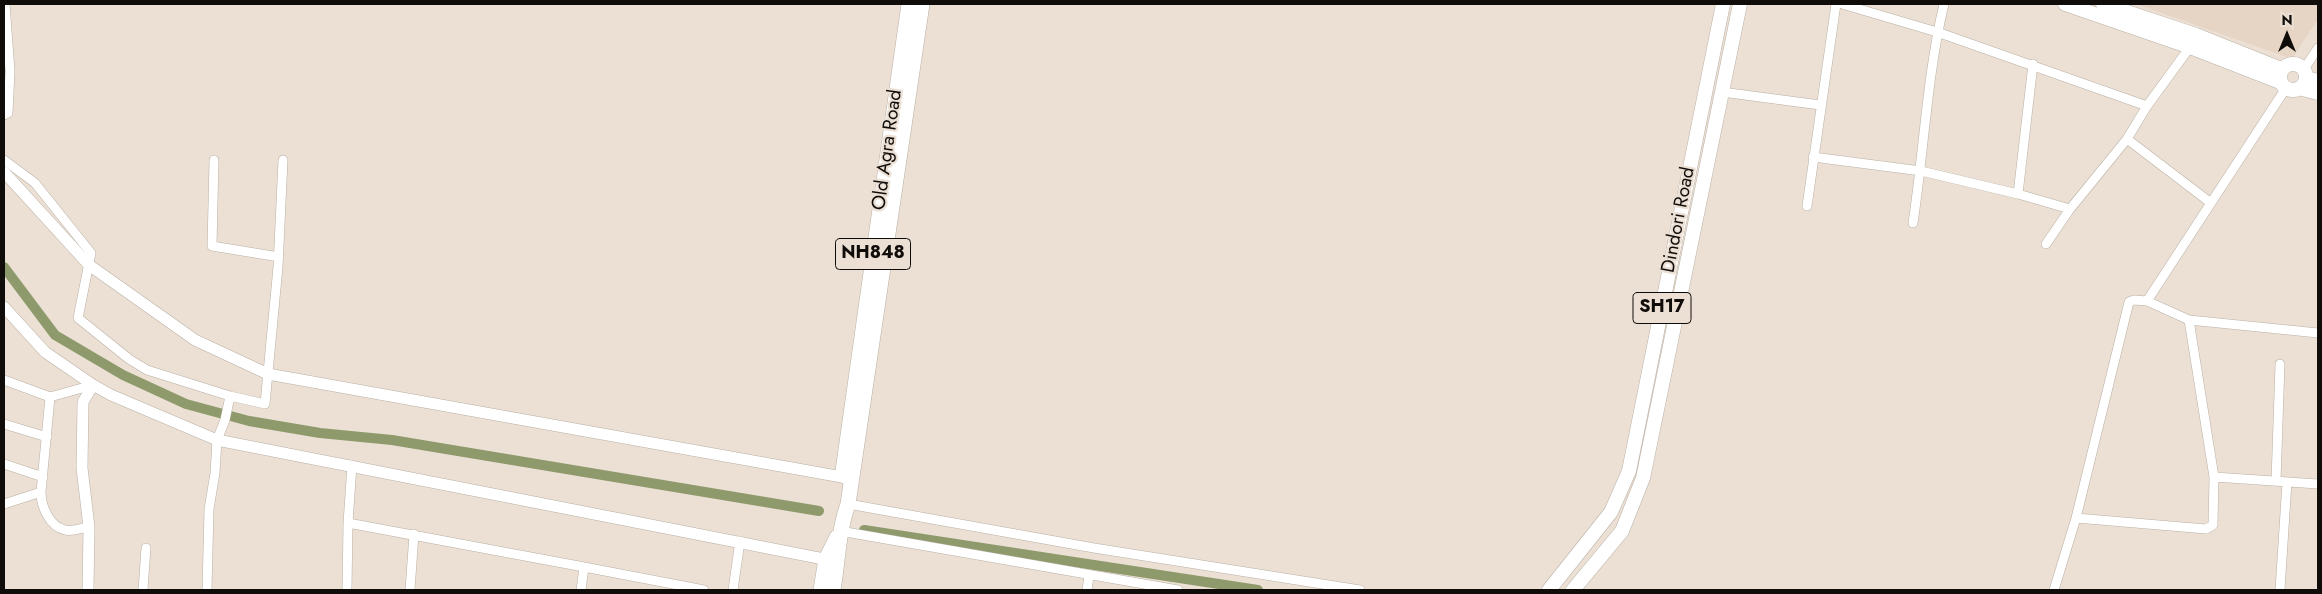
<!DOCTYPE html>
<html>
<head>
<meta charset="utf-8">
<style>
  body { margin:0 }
  #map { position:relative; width:2322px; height:594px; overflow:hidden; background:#ece0d5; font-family:Jost,sans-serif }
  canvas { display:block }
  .frame { position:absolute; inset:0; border:5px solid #100c09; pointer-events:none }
  .north { position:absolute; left:2262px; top:10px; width:50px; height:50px; -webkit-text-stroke:4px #ece0d5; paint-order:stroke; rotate:0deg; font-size:14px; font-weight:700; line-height:20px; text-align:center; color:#100c09 }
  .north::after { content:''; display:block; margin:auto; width:18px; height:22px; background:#100c09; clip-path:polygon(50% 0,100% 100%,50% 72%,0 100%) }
</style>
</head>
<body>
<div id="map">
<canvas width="2322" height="594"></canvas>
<div class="frame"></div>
<div class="north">N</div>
</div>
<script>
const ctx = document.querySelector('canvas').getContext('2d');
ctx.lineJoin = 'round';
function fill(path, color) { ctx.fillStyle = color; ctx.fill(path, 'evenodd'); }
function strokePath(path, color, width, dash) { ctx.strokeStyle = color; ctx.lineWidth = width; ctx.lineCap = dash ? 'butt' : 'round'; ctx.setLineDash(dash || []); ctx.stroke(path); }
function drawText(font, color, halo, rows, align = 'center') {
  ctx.font = font + ' Jost,sans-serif'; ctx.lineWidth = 4.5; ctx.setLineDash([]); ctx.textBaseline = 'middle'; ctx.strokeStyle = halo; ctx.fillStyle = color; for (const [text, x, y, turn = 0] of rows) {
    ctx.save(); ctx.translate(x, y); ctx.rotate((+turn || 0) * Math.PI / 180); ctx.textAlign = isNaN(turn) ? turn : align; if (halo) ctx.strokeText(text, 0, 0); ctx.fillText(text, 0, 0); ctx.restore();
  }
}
const built = new Path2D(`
  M2136,4H2318V19L2292,59Z`);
const canal = new Path2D(`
  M4,267L55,335L123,375L186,404L249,421L320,433L392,440L819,511
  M864,530L1258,590`);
const minor = new Path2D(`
  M1842,4L1937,32L2147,106
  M2304,69L2318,48
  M1722,92L1820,105
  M4,115L8,113L10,71L5,4
  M2127,139L2211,203
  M1813,157L1921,171L2018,194L2070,209
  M4,160L35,183L91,253L78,318L129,359L147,370L230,396L265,404L278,267L283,160
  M214,160L212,246L279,257
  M2018,194L2033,64
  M1807,206L1836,4
  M1913,223C1924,150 1927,75 1944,4
  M2046,244L2070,209L2127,139L2147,106L2190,47
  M2147,301L2286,88
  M4,380L50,397
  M4,424L47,437
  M4,464L43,477
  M352,465L348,523L584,567L581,590
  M2214,477L2318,484
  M2276,481L2280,364
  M41,492C41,507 50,527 65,530C72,532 81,528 89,527
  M4,504L41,492L50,397L93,385
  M848,504L1094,548L1360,590
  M2076,518L2206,529L2213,525L2214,477L2189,320
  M840,531L1178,590
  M584,567L704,590
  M143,590L146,548
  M207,590L209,509L215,473L217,440L225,420L230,396
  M347,590L348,523
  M410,590L414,534
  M733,590L740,541
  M1087,590L1089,576
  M2054,590L2076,518L2129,302L2134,300L2147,301L2189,320L2318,333
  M2280,590L2287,482`);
const tertiary = new Path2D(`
  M4,172L89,265L195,340L268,374L842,477L851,481
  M4,307L45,352L93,385
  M88,590L89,527L82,468L83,402L93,385L111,395L217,440L834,561`);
const primary = new Path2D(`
  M2065,4L2190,47L2280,82
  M2103,4L2196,35L2281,69
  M2280 77a13 13 0 1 1 26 0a13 13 0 1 1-26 0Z
  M2306,78L2318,81
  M2299,88L2318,93
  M1549,590L1611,512L1629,471L1723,4
  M1573,590L1622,531L1643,478L1740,4`);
const trunk = new Path2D(`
  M843,471L909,4
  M821,590L826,559L837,537
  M833,590C838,561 838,532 848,504L922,4`);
const shields = [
  [873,254,75],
  [1662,308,58]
];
const shieldNames = [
  ["NH848",873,254],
  ["SH17",1662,308]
];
const streetNames = [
  ["Old Agra Road",888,150,-82],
  ["Dindori Road",1679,220,-79]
];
fill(built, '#e6d5c4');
strokePath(canal, '#8e9a6c', 10);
strokePath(minor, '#b9afa3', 10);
strokePath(tertiary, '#b9afa3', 12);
strokePath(primary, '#b9afa3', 15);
strokePath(trunk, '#b9afa3', 16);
strokePath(minor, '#fff', 9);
strokePath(tertiary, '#fff', 11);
strokePath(primary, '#fff', 14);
strokePath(trunk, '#fff', 15);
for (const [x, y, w] of shields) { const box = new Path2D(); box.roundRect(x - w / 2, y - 15.5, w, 31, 4); ctx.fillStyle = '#ece0d5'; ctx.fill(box); strokePath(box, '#100c09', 1); }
drawText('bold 18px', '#100c09', null, shieldNames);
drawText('19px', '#100c09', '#ece0d5', streetNames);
</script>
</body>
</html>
